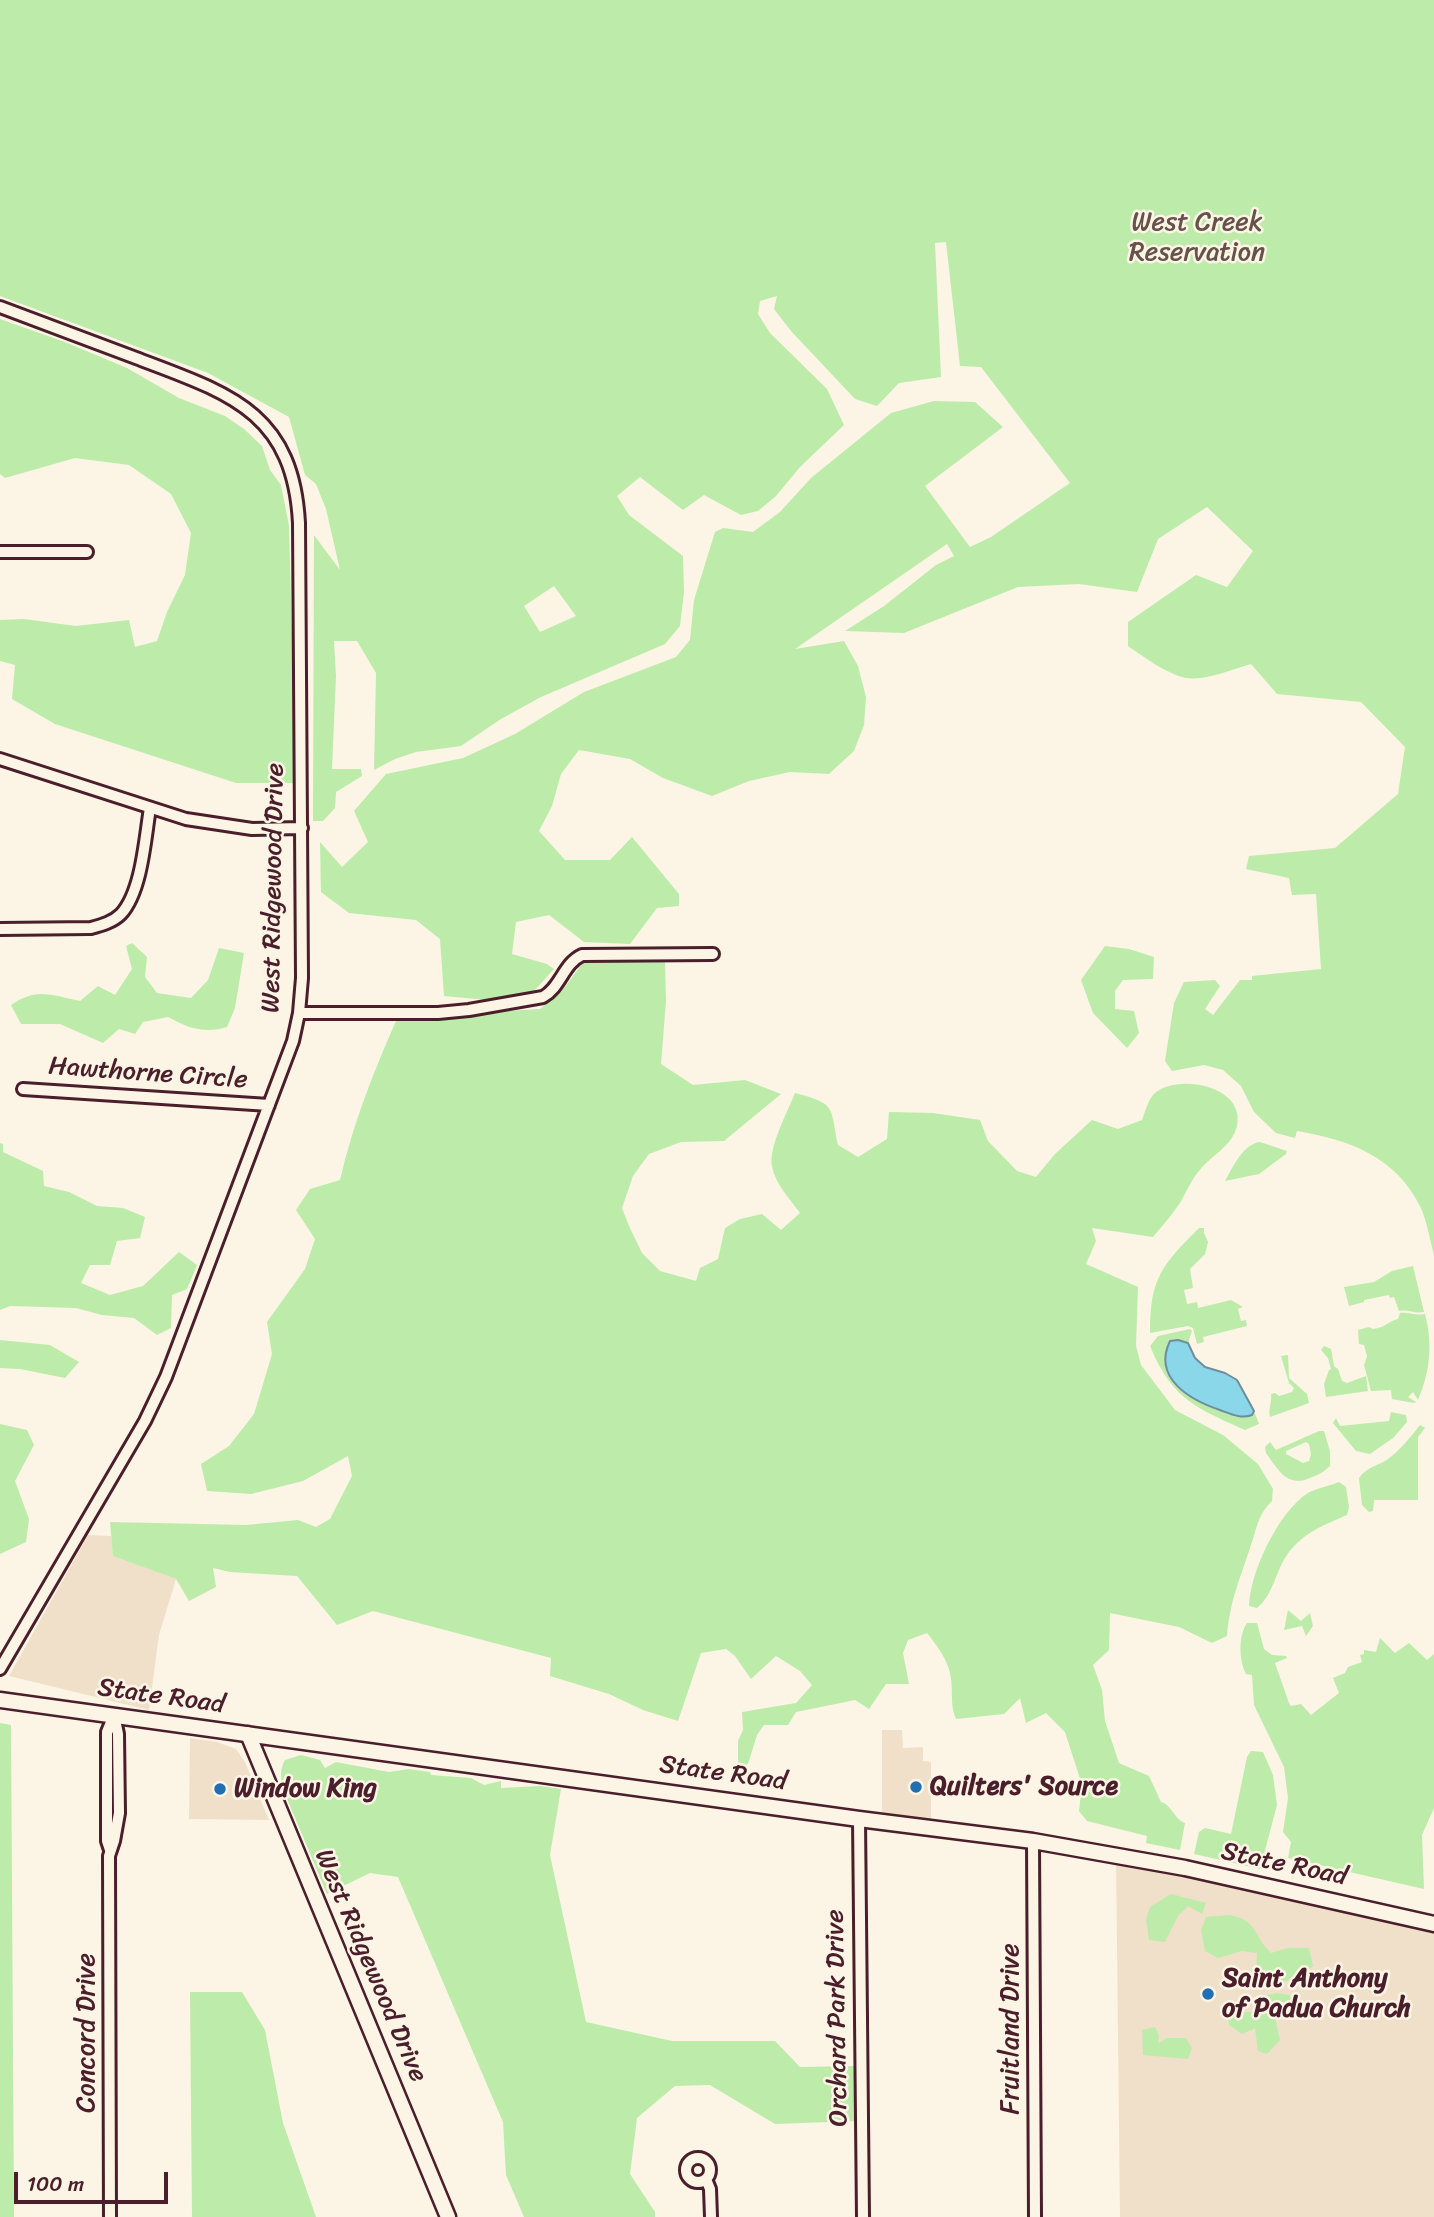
<!DOCTYPE html>
<html>
<head>
<meta charset="utf-8">
<style>
  body { margin:0 }
  #map { position:relative; width:1434px; height:2217px; overflow:hidden; background:#fcf5e5; font-family:Sriracha,sans-serif }
  canvas { display:block }
  .scale { position:absolute; left:14px; top:2172px; width:154px; height:32px; box-sizing:border-box; border:4px solid #4a1f2b; border-top:0; padding-left:9px; font-size:21px; line-height:24px; white-space:nowrap; color:#4a1f2b; -webkit-text-stroke:5px #fcf5e5; paint-order:stroke }
</style>
</head>
<body>
<div id="map">
<canvas width="1434" height="2217"></canvas>
<div class="scale">100 m</div>
</div>
<script>
const ctx = document.querySelector('canvas').getContext('2d');
ctx.lineJoin = 'round';
function fill(path, color) { ctx.fillStyle = color; ctx.fill(path, 'evenodd'); }
function strokePath(path, color, width, dash) { ctx.strokeStyle = color; ctx.lineWidth = width; ctx.lineCap = dash ? 'butt' : 'round'; ctx.setLineDash(dash || []); ctx.stroke(path); }
function drawText(font, color, halo, rows, align = 'center') {
  ctx.font = font + ' Sriracha,sans-serif'; ctx.lineWidth = 5; ctx.setLineDash([]); ctx.textBaseline = 'middle'; ctx.strokeStyle = halo; ctx.fillStyle = color; for (const [text, x, y, turn = 0] of rows) {
    ctx.save(); ctx.translate(x, y); ctx.rotate((+turn || 0) * Math.PI / 180); ctx.textAlign = isNaN(turn) ? turn : align; if (halo) ctx.strokeText(text, 0, 0); ctx.fillText(text, 0, 0); ctx.restore();
  }
}
const built = new Path2D(`
  M88,1535L111,1536L114,1556L176,1579L159,1635L149,1710L9,1676Z
  M882,1730H902L903,1748L923,1747V1761L931,1762V1820L882,1812Z
  M190,1738L217,1742L236,1749L245,1762L269,1820L189,1819Z
  M1116,1858L1434,1929V2217H1120Z`);
const green = new Path2D(`
  M0,0H1434V1255C1430,1240 1427,1222 1421,1208C1396,1156 1349,1140 1297,1131L1295,1138L1276,1133L1254,1112L1241,1086L1223,1070L1204,1065L1172,1071L1165,1061L1174,1003L1184,982L1215,980L1220,986L1205,1009L1213,1015L1240,980H1252V976L1321,969L1316,894L1292,895L1289,878L1246,869L1249,856L1335,848L1398,794L1405,747L1361,702L1277,694L1251,664C1232,669 1207,681 1186,678C1167,674 1144,657 1128,646V622L1196,575L1227,587L1253,551L1207,507L1158,539L1137,592L1079,584L1018,587L904,633L845,631L884,606L936,565L954,556L947,544L795,649L844,641L858,666L866,697L864,725L854,751L829,774L790,772L749,781L712,796L663,778L630,759L579,750L561,774L552,806L539,831L565,860H610L632,837L679,894V906L657,908L630,944L584,942L549,915L516,922L512,954L547,964L554,969L534,991L488,1000L444,996L440,939L416,920L349,913L321,892L320,842L342,867L368,842L354,811L386,774L463,758L515,734L584,692L676,657L690,640L694,600L715,532L723,528L753,532L780,512L811,478L891,413L934,401L975,402L1003,427L925,486L970,547L991,537L1070,483L981,367L960,366L946,242L935,243L941,377L899,383L877,406L855,399L791,331L774,309L777,296L760,301L758,314L770,333L827,389L844,425L800,467L776,496L758,511L741,515L704,495L683,510L640,477L617,496L629,515L683,556L684,592L680,626L665,644L541,697L501,719L461,746L416,752L395,759L374,770L376,673L357,641H334L336,676L332,769H361L362,776L336,792L335,808L323,821H313L314,535L340,570L326,509L316,484L305,475L289,417L208,373L0,296ZM554,586L576,616L540,632L524,606Z
  M0,319L65,342L127,368L179,398L225,416L244,429L262,446L270,470L281,485L289,526L296,783H236L55,724L12,699L15,665L0,661V620L24,619L76,626L129,620L135,647L157,641L167,612L185,575L191,533L171,494L129,465L75,458L5,478L0,474Z
  M132,943L147,957L145,977L157,993L191,998L208,980L219,948L244,953L235,1008L227,1027C205,1034 188,1028 168,1017L143,1022L135,1034L119,1029L103,1043L60,1024H21L11,1005C37,987 51,995 80,1001L98,986L115,995L132,969L126,946Z
  M1105,946L1129,949L1154,957L1153,979L1123,980L1115,991V1009L1134,1011L1139,1033L1127,1048L1093,1013L1081,980Z
  M585,960L665,962L666,1001L661,1064L693,1085L745,1080L781,1094L724,1141L681,1142L649,1154L633,1176L622,1208L629,1226L642,1253L660,1271L696,1281L700,1268L718,1259L725,1228L740,1219L762,1214L781,1230L800,1213C790,1199 775,1184 772,1166C768,1148 788,1111 795,1093C836,1104 830,1105 838,1145L858,1157L887,1139L889,1112L933,1113L980,1120L988,1141L1017,1171L1036,1177L1055,1154L1092,1120L1118,1129L1142,1120C1145,1112 1148,1101 1153,1095C1175,1072 1246,1085 1237,1126C1232,1147 1211,1155 1199,1171C1191,1180 1186,1193 1180,1203C1172,1215 1162,1226 1153,1237L1092,1228L1096,1241L1086,1264L1138,1287L1136,1346L1141,1365L1175,1410L1223,1435L1258,1464L1273,1489L1272,1501C1258,1514 1257,1528 1251,1545C1240,1579 1230,1600 1227,1636L1212,1643L1179,1627L1110,1613L1109,1650L1093,1665L1102,1690L1105,1721L1119,1763L1149,1776L1161,1802C1172,1805 1174,1819 1185,1823L1180,1850L1146,1843L1147,1836L1087,1821L1079,1811L1082,1785L1065,1732L1046,1713L1026,1723L1020,1698L1004,1714L956,1719C950,1706 953,1693 951,1679C949,1661 938,1647 927,1633L908,1640L903,1653L909,1684H886L869,1709L855,1700L796,1712L788,1725H764L757,1735L748,1764L738,1768V1741L743,1730L742,1712L796,1703L812,1685L800,1671L776,1656L751,1679L735,1656L726,1649L701,1653L678,1721L643,1710L609,1694L550,1676L551,1658L373,1611L337,1625L297,1576L230,1572L213,1568L216,1587L189,1601L176,1579L113,1556L110,1522L246,1525L298,1520L316,1527L330,1519L352,1476L348,1456L303,1481L251,1494L207,1491L201,1464L229,1446L254,1414L272,1354L267,1322L305,1269L315,1239L296,1210L310,1189L340,1180C353,1124 373,1073 396,1021L424,1016L540,1009L562,991Z
  M1260,1142L1287,1151L1286,1154L1259,1174L1225,1181C1233,1167 1243,1144 1260,1142Z
  M0,1143L3,1144V1152L43,1171L44,1186L69,1192L97,1206L123,1208L145,1217L140,1238L117,1241L110,1265H90L81,1283L110,1295L143,1286L179,1252L197,1265L187,1289L172,1295L171,1328L157,1335L134,1318L102,1315L76,1308L10,1306L0,1310Z
  M1199,1228H1204V1233L1208,1242L1205,1254L1190,1269L1193,1288L1184,1290L1187,1304L1197,1302L1198,1308L1231,1300L1243,1307L1238,1309L1241,1321L1246,1320L1247,1326L1203,1337L1204,1342L1197,1344L1193,1328L1188,1326L1150,1333C1150,1278 1162,1265 1199,1228Z
  M1413,1266L1424,1312C1414,1314 1409,1309 1399,1311L1394,1297L1390,1298L1389,1295L1364,1300V1302L1349,1306L1344,1287L1374,1282L1392,1271Z
  M1400,1313C1410,1312 1413,1316 1425,1314C1433,1344 1430,1372 1418,1400L1413,1392L1408,1397L1416,1402L1414,1403L1392,1399L1391,1390L1371,1391L1364,1365L1367,1356L1364,1345L1359,1344L1358,1330L1369,1327L1373,1329C1385,1328 1388,1321 1398,1319Z
  M1190,1329L1192,1331L1188,1343L1171,1341L1252,1415L1254,1411L1259,1424L1245,1430C1196,1408 1172,1399 1150,1346L1158,1336Z
  M0,1340L50,1345L79,1362L65,1378L20,1369L0,1368Z
  M1324,1346L1331,1349L1334,1366L1338,1369L1342,1381L1347,1383L1366,1376L1368,1391L1326,1397L1324,1384L1329,1370L1331,1369L1328,1358L1321,1350Z
  M1288,1355L1289,1378L1307,1394L1309,1403L1270,1417C1268,1408 1272,1403 1271,1394L1275,1393L1279,1396L1292,1392L1294,1388L1289,1383L1281,1356Z
  M1391,1412L1406,1415L1407,1422L1393,1438L1370,1454L1356,1451L1333,1423L1336,1418L1340,1426L1389,1421Z
  M0,1424L27,1430L34,1445L15,1481L29,1519L26,1542L0,1554Z
  M1420,1425L1425,1428L1418,1437V1500H1374L1373,1511L1369,1512L1362,1505L1359,1478C1366,1467 1378,1466 1388,1459C1400,1450 1410,1438 1420,1425Z
  M1319,1431H1324L1330,1451V1466C1324,1472 1318,1475 1310,1478C1288,1488 1278,1470 1266,1453L1265,1447L1270,1442L1276,1450ZM1306,1442L1309,1444L1311,1454L1309,1461L1303,1463L1286,1454V1451Z
  M1339,1482L1346,1487L1349,1507L1347,1515C1324,1525 1302,1533 1287,1555C1275,1572 1274,1594 1257,1608L1249,1606C1250,1572 1279,1511 1308,1493C1317,1488 1329,1486 1339,1482Z
  M1288,1610L1301,1621L1310,1613L1313,1626L1306,1636L1302,1626L1284,1630Z
  M1247,1623H1257L1264,1649L1272,1655L1286,1656L1287,1658L1275,1663L1289,1703L1291,1706L1301,1704L1311,1715L1339,1693L1333,1678L1345,1673L1348,1667L1362,1662L1360,1655L1364,1654V1650L1376,1652L1380,1638L1395,1653L1409,1643L1427,1660L1434,1654V1808L1422,1835L1424,1889L1288,1858L1291,1842L1283,1832L1288,1798L1284,1767L1254,1705L1252,1675L1246,1674C1239,1660 1238,1636 1247,1623Z
  M0,1723L11,1725L14,2217H0Z
  M1251,1751L1263,1752L1273,1775L1277,1805L1260,1869L1194,1854L1199,1832L1205,1828L1231,1834L1247,1757Z
  M301,1755L320,1760L325,1768L336,1762L389,1772L409,1769L430,1772L431,1775L471,1778L484,1785L501,1781V1788L540,1786L561,1789L550,1855L586,2022L672,2041H775L800,2067L856,2066L857,2121L775,2124L710,2085L675,2086L637,2118L630,2174L655,2212V2217H524L506,2175L503,2122L398,1877L370,1873L327,1894L283,1789C281,1779 279,1770 285,1760Z
  M1171,1894L1206,1903L1202,1914L1188,1906L1178,1916L1165,1942L1149,1940L1146,1919L1150,1907Z
  M1230,1915C1259,1921 1253,1936 1271,1953L1288,1948H1309L1313,1966C1297,1980 1277,1987 1256,1981L1257,1953L1242,1951L1218,1958L1205,1951L1201,1930L1206,1917Z
  M190,1992H242L265,2030L283,2123L316,2217H192Z
  M1277,1993L1290,1995L1293,2006L1278,2000L1272,2004L1280,2040L1267,2054L1258,2051L1255,2028L1242,2034L1229,2025L1228,2018L1243,2012H1256L1263,1996Z
  M1155,2027L1159,2036L1158,2044L1166,2038H1186L1192,2048L1188,2059L1143,2055L1142,2030Z`);
const water = new Path2D(`
  M1178,1340L1188,1343L1195,1358L1205,1367L1225,1373L1237,1380L1254,1411L1252,1415C1241,1419 1231,1414 1220,1410C1190,1400 1152,1378 1170,1341Z`);
const minor = new Path2D(`
  M0,307C45,324 91,341 136,358C228,393 293,411 299,523L302,978L299,1013L293,1041L166,1377L145,1421L0,1669
  M0,552H87
  M0,759L186,819L252,829L302,828
  M0,929L91,928C102,925 113,922 121,914C142,891 145,838 150,808
  M299,1013H438L469,1010L543,997C561,987 563,964 582,955L713,954
  M23,1089L269,1105
  M859,1819L863,2217
  M1033,1841L1035,2217
  M110,1850L107,1841V1732L114,1715
  M686 2170a12 12 0 1 1 24 0a12 12 0 1 1-24 0Z
  M706,2179L710,2189L711,2217
  M110,2217L109,1856L114,1841L119,1813L118,1734L114,1715`);
const major = new Path2D(`
  M0,1700L859,1819L1033,1841L1185,1868L1434,1924
  M248,1734L448,2217`);
const markers = [
  [916,1787,7,"#1f6fb2"],
  [220,1789,7,"#1f6fb2"],
  [1208,1994,7,"#1f6fb2"]
];
const parkNames = [
  ["West Creek",1197,223],
  ["Reservation",1197,253]
];
const streetNames = [
  ["West Ridgewood Drive",274,888,-89],
  ["Hawthorne Circle",148,1074,4],
  ["State Road",161,1697,8],
  ["State Road",723,1774,8],
  ["State Road",1284,1865,12],
  ["West Ridgewood Drive",370,1966,67],
  ["Orchard Park Drive",838,2018,-91],
  ["Fruitland Drive",1011,2029,-90],
  ["Concord Drive",87,2033,-90]
];
const poiNames = [
  ["Quilters' Source",930,1787],
  ["Window King",234,1789],
  ["Saint Anthony",1222,1979],
  ["of Padua Church",1222,2009]
];
fill(built, '#f0e0c9');
fill(green, '#bcebaa');
fill(water, '#8ad7e9');
strokePath(water, '#708d9d', 2);
strokePath(minor, '#4a1f2b', 16);
strokePath(major, '#4a1f2b', 19);
strokePath(minor, '#fcf5e5', 10);
strokePath(major, '#fcf5e5', 14);
for (const [x, y, r, color] of markers) { const dot = new Path2D(); dot.arc(x, y, r, 0, 2 * Math.PI); ctx.fillStyle = color; ctx.fill(dot); strokePath(dot, '#fcf5e5', 2.5); }
drawText('26px', '#66524b', '#fcf5e5', parkNames);
drawText('26px', '#4a1f2b', '#fcf5e5', streetNames);
drawText('bold 26px', '#4a1f2b', '#fcf5e5', poiNames, 'left');
</script>
</body>
</html>
